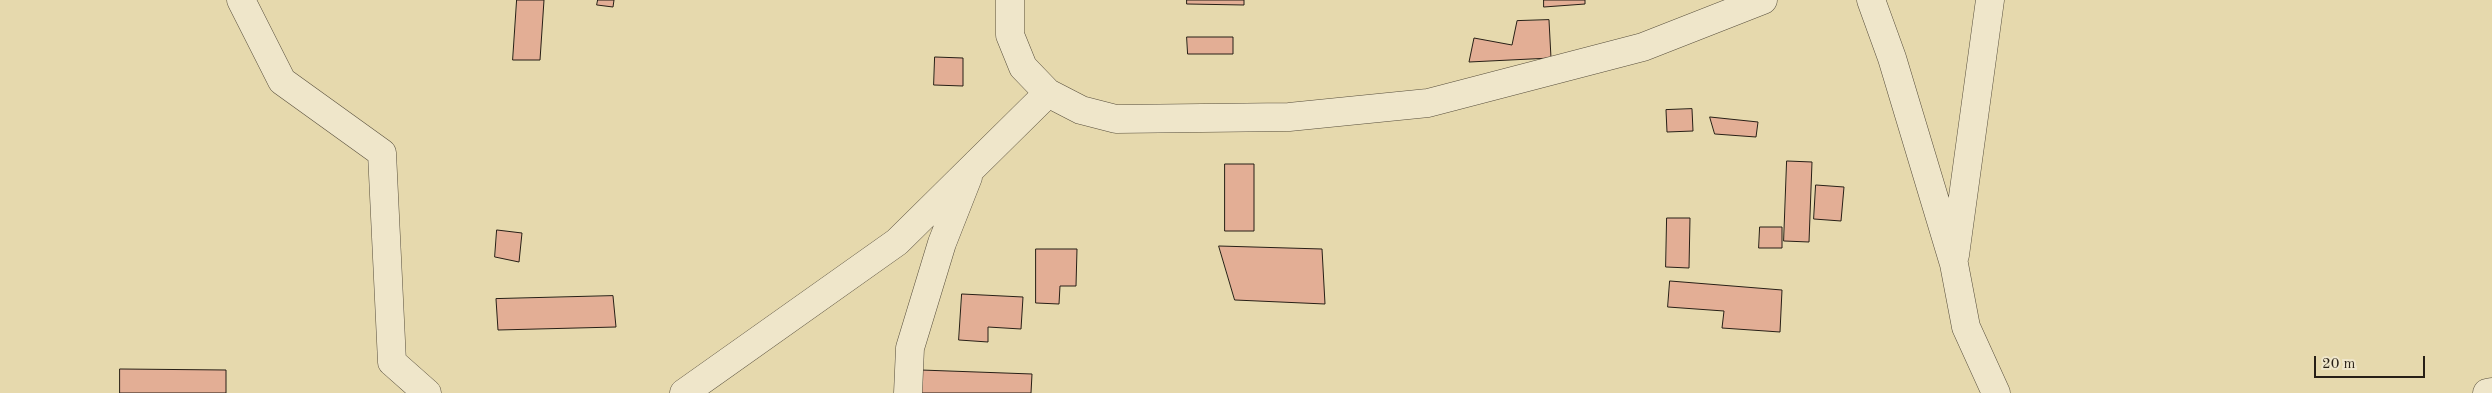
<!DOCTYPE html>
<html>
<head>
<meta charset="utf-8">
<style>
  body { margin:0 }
  #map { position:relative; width:2492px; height:393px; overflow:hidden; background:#e6d9ad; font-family:"Old Standard TT",serif }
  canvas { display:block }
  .scale { position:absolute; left:2314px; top:356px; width:111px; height:22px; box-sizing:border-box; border:2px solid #271f16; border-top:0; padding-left:6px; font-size:15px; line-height:18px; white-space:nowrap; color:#271f16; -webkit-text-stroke:4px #efe6ca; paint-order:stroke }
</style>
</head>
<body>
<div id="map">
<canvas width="2492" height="393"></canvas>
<div class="scale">20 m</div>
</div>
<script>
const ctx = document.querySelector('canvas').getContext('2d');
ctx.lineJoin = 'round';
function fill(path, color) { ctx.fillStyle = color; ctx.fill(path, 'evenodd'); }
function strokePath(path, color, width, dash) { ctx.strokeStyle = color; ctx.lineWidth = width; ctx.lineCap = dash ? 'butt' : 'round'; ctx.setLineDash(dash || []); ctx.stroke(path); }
const building = new Path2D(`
  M517,0H544L540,60H513Z
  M598,0H614L613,7L597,5Z
  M1187,0H1244V5L1187,4Z
  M1544,0H1585V4L1544,7Z
  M1549,20L1551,58L1469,62L1474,38L1512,45L1517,21Z
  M1187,37H1233V54H1188Z
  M935,57L963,58V86L934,85Z
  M1692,109L1693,131L1667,132L1666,110Z
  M1710,117L1758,122L1756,137L1715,134Z
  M1787,161L1812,162L1809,242L1784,241Z
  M1225,164H1254V231H1225Z
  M1816,185L1844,187L1841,221L1814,219Z
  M1667,218H1690L1689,268L1666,267Z
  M1760,227H1782V248H1759Z
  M497,230L522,233L519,262L495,257Z
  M1219,246L1322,249L1325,304L1235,300Z
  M1036,249H1077L1076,286H1060L1059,304L1036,303Z
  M1670,281L1782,290L1780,332L1722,328L1724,311L1668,307Z
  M962,294L1023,297L1021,329L988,327V342L959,340Z
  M613,296L616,327L498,330L496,299Z
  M120,369L226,370V393H120Z
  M921,370L1032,374L1031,393H920Z`);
const minor = new Path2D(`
  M241,0L282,81L382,153L392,362L427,393
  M1010,0V35L1023,67L1048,93L1081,110L1116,119L1289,117L1428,103L1643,47L1763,0
  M1871,0L1892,58L1954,264L1966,327L1996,393
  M1955,255L1990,0
  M684,393L897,242L1048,93
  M908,393L910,348L942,243L968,177
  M2487,393L2492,392`);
fill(building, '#e3ae95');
strokePath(building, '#271f16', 1);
strokePath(minor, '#574e3c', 29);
strokePath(minor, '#efe6ca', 28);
</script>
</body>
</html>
